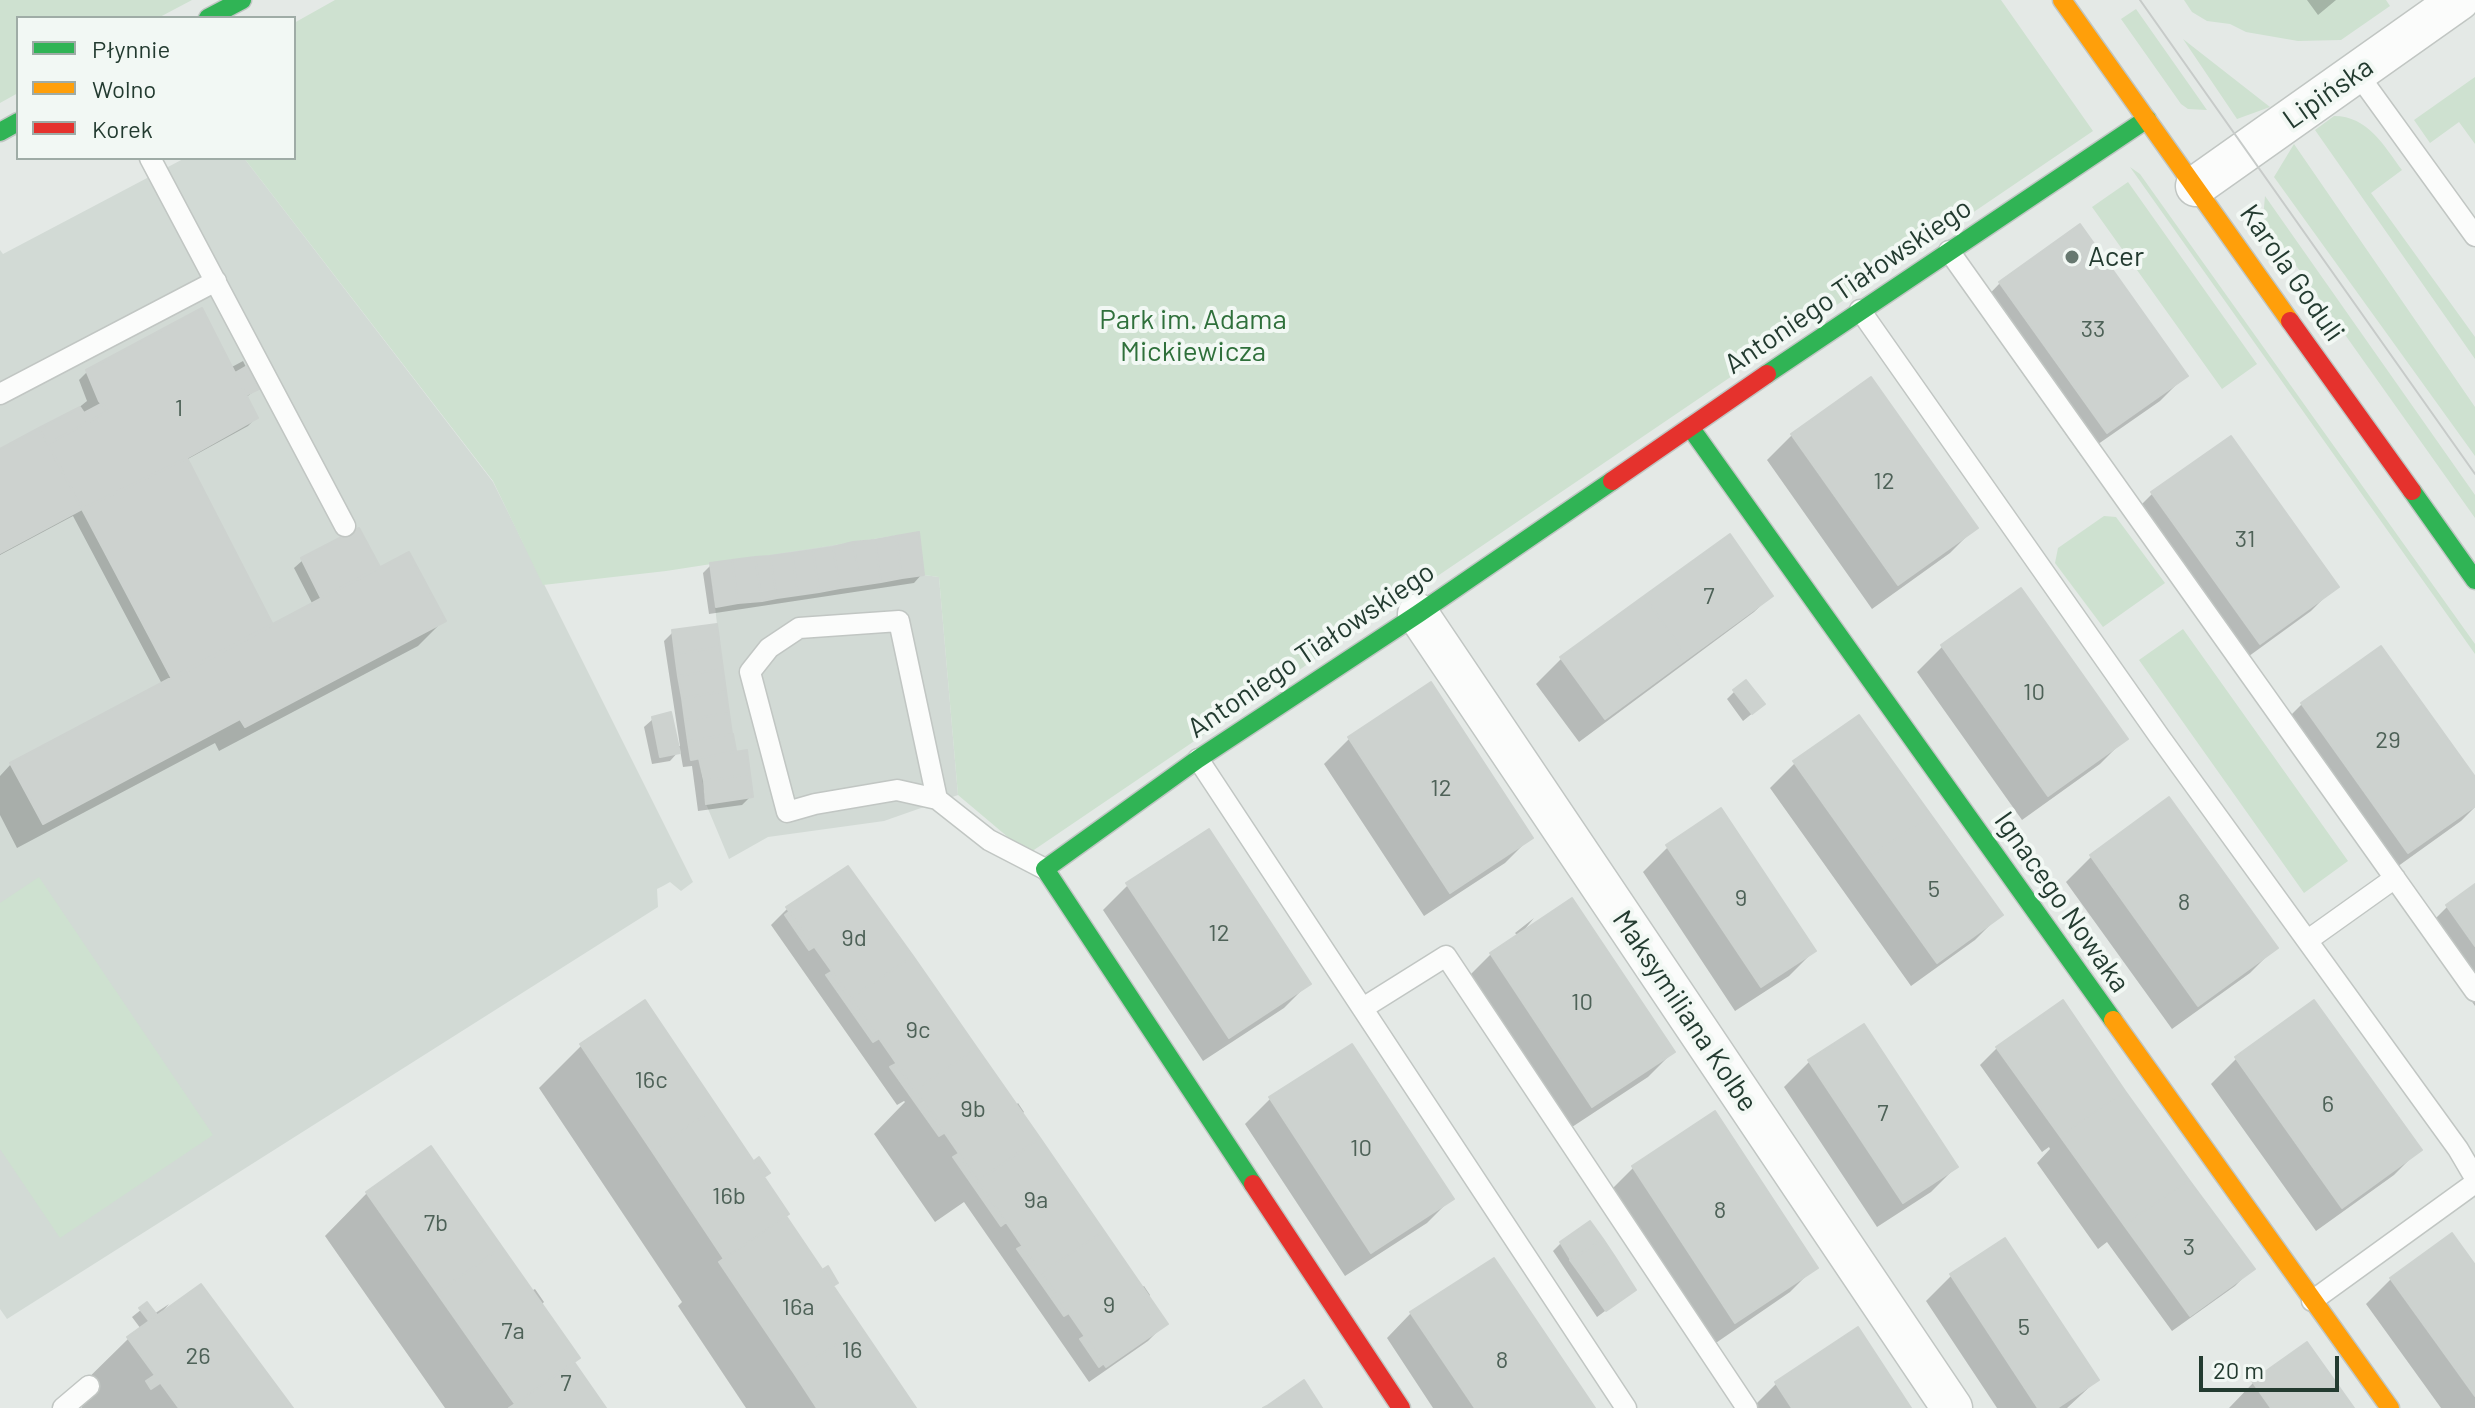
<!DOCTYPE html>
<html>
<head>
<meta charset="utf-8">
<style>
  body { margin:0 }
  #map { position:relative; width:2475px; height:1408px; overflow:hidden; background:#e4e9e6; font-family:Barlow,sans-serif }
  canvas { display:block }
  .legend { position:absolute; left:16px; top:16px; width:280px; height:144px; box-sizing:border-box; background:#f2f8f4; border:2px solid #9faca6; margin:0; padding:10px 14px; list-style:none; font-size:24px; color:#233b30 }
  .legend li { display:flex; align-items:center; gap:16px; height:40px }
  .legend b { width:40px; border:2px solid #9faca6 }
  .scale { position:absolute; left:2199px; top:1356px; width:140px; height:36px; box-sizing:border-box; border:4px solid #233b30; border-top:0; padding-left:10px; font-size:24px; line-height:28px; white-space:nowrap; color:#233b30; -webkit-text-stroke:6px #f2f8f4; paint-order:stroke }
</style>
</head>
<body>
<div id="map">
<canvas width="2475" height="1408"></canvas>
<ul class="legend">
<li><b style="height:10px;background:#30b455"></b>Płynnie</li>
<li><b style="height:10px;background:#ff9f0a"></b>Wolno</li>
<li><b style="height:10px;background:#e5322d"></b>Korek</li>
</ul>
<div class="scale">20 m</div>
</div>
<script>
const ctx = document.querySelector('canvas').getContext('2d');
ctx.lineJoin = 'round';
function fill(path, color) { ctx.fillStyle = color; ctx.fill(path, 'evenodd'); }
function strokePath(path, color, width, dash) { ctx.strokeStyle = color; ctx.lineWidth = width; ctx.lineCap = dash ? 'butt' : 'round'; ctx.setLineDash(dash || []); ctx.stroke(path); }
function drawText(font, color, halo, rows, align = 'center') {
  ctx.font = font + ' Barlow,sans-serif'; ctx.lineWidth = 8; ctx.setLineDash([]); ctx.textBaseline = 'middle'; ctx.strokeStyle = halo; ctx.fillStyle = color; for (const [text, x, y, turn = 0] of rows) {
    ctx.save(); ctx.translate(x, y); ctx.rotate((+turn || 0) * Math.PI / 180); ctx.textAlign = isNaN(turn) ? turn : align; if (halo) ctx.strokeText(text, 0, 0); ctx.fillText(text, 0, 0); ctx.restore();
  }
}
const built = new Path2D(`
  M185,158H244L493,482L693,882L681,891L670,882L663,886L657,889L658,907L7,1319L0,1309V250L3,254Z
  M919,532L924,575L939,577L958,795L884,821L768,837L729,859L706,804L699,759L691,760L672,631L717,624L710,563Z`);
const green = new Path2D(`
  M0,0H192L158,18H18V93L0,103Z
  M335,0H2001L2093,131L1028,854L958,795L939,577L924,575L919,532L666,571L543,585L493,481L244,158H294V23Z
  M2184,0H2386L2390,6L2341,40L2298,41L2246,32L2230,24L2207,21L2192,12Z
  M2136,9L2207,110L2188,109L2181,104L2121,19Z
  M2183,39L2270,107L2237,119Z
  M2475,77V144L2459,122L2430,143L2414,120Z
  M2334,116C2368,116 2384,146 2402,170L2371,193L2475,337V359L2315,130Z
  M2294,144L2475,407V456L2274,177Z
  M2130,167L2140,174L2475,644V654Z
  M2128,182L2257,364L2222,389L2092,207Z
  M2265,196L2475,495V518L2263,219Z
  M2104,516L2116,517L2165,583L2103,627L2055,563L2058,548Z
  M2183,629L2348,861L2304,893L2139,660Z
  M39,877L213,1135L60,1238L0,1149V903Z`);
const shadow = new Path2D(`
  M2307,0H2336L2318,15Z
  M2000,283L2185,376L2160,401L2081,456L1976,308Z
  M243,361L257,389L245,398L256,418L248,426L186,460L272,626L313,605L294,568L303,560L378,566L370,573L443,621L418,646L219,751L215,743L17,848L0,815V776L11,764L162,684L73,516L0,555V451L72,413L87,401L79,380L87,372L230,368Z
  M1870,380L1975,528L1950,553L1872,609L1767,460L1792,435Z
  M2230,438L2336,586L2311,611L2234,667L2127,519L2152,494Z
  M1729,537L1771,596L1754,612L1579,742L1536,684L1561,659Z
  M711,565L922,574L914,583L709,614L703,573Z
  M673,632L730,734L734,753L751,796L742,805L698,811L692,766L683,767L680,750L670,761L652,764L644,727L653,719L676,746H680L664,641Z
  M1942,647L2125,739L2100,764L2022,820L1917,672Z
  M1735,691L1754,712L1743,721L1727,699Z
  M2302,704L2475,781V807L2461,821L2383,877L2277,729Z
  M1349,739L1530,838L1505,863L1424,916L1324,764Z
  M1795,763L2000,915L1975,940L1911,986L1770,788Z
  M2168,800L2275,948L2250,973L2172,1029L2066,882L2091,857Z
  M1668,847L1814,951L1789,976L1735,1011L1643,872Z
  M1128,885L1309,983L1284,1008L1203,1061L1103,910Z
  M2475,887V1006L2422,932L2447,907Z
  M788,908L1015,1106L1018,1103L1024,1112L1021,1115L1141,1288L1144,1286L1150,1295L1148,1298L1165,1324L1148,1341L1089,1382L964,1202L935,1222L874,1134L905,1102L904,1101L897,1105L771,925Z
  M1534,918L1525,929L1527,930L1673,1052L1648,1077L1566,1131L1466,979L1491,954L1518,936L1515,933Z
  M2314,1003L2419,1150L2394,1175L2316,1231L2211,1084L2236,1059Z
  M581,1046L753,1164L758,1160L767,1173L762,1178L784,1217L913,1408H746L678,1306L682,1302L539,1088Z
  M1997,1048L2252,1269L2235,1286L2172,1331L2107,1242L2098,1249L2037,1163L2050,1149L2049,1147L2042,1152L1980,1065Z
  M1809,1062L1956,1167L1931,1192L1877,1227L1784,1087Z
  M1270,1099L1452,1198L1427,1223L1345,1276L1245,1124Z
  M1714,1114L1815,1267L1790,1292L1710,1347L1608,1193L1633,1168Z
  M367,1193L531,1291L535,1289L544,1302L541,1305L572,1363L603,1408H445L325,1236Z
  M2004,1240L2097,1380L2067,1408H1997L1926,1301L1951,1276Z
  M1561,1243L1633,1290L1597,1317L1553,1251Z
  M2475,1269V1408H2441L2366,1304L2391,1279Z
  M169,1304L163,1311L164,1313L290,1408H82L72,1394L128,1339L141,1329L132,1317L147,1305L154,1314Z
  M1411,1313L1592,1408H1433L1387,1338Z
  M1857,1330L1909,1408H1752L1776,1384Z
  M2253,1383L2351,1408H2229Z`);
const building = new Path2D(`
  M2080,224L2188,376L2107,433L1999,282Z
  M202,308L258,418L187,458L82,509L48,444L108,411L99,401L86,370Z
  M247,366L259,389L246,395L235,373Z
  M1871,377L1978,528L1898,585L1791,434Z
  M101,404L104,405L108,411L48,444L39,428L80,407L84,413Z
  M39,428L82,509L0,553V449Z
  M2231,436L2339,587L2260,644L2151,492Z
  M187,458L273,625L172,679L82,509Z
  M359,528L380,567L321,598L301,558Z
  M919,532L924,575L902,578L896,536Z
  M1730,534L1773,596L1688,658L1644,596Z
  M896,536L902,578L881,582L875,540Z
  M875,540L881,582L861,585L853,542Z
  M853,542L861,585L840,588L833,547Z
  M833,547L840,588L819,592L813,550Z
  M813,550L819,592L798,595L792,553Z
  M409,552L446,621L245,727L240,719L43,824L10,763Z
  M792,553L798,595L777,598L770,556Z
  M770,556L777,598L762,601L755,557Z
  M755,557L762,601L738,603L732,560Z
  M732,560L738,603L716,607L710,563Z
  M2021,588L2128,739L2048,796L1941,645Z
  M1644,596L1688,658L1605,719L1560,657Z
  M717,624L720,647L675,654L672,630Z
  M2381,646L2475,777V806L2408,853L2301,703Z
  M720,647L723,669L678,676L675,654Z
  M723,669L726,691L682,698L678,676Z
  M1746,680L1765,704L1752,714L1733,690Z
  M1431,682L1533,838L1450,893L1348,737Z
  M726,691L729,713L685,720L682,698Z
  M671,712L680,753L660,757L652,717Z
  M729,713L732,734L688,741L685,720Z
  M1859,715L1931,815L1864,861L1793,761Z
  M733,734L736,751L691,760L688,741Z
  M747,750L750,774L704,781L699,758Z
  M750,774L753,797L706,804L704,781Z
  M2169,797L2278,948L2198,1006L2090,855Z
  M1721,808L1816,951L1761,987L1666,845Z
  M1931,815L2003,915L1937,963L1864,861Z
  M1209,829L1311,984L1229,1038L1126,883Z
  M848,866L913,956L851,998L786,907Z
  M2475,884V946L2446,905Z
  M1572,898L1675,1052L1592,1107L1490,953Z
  M790,911L814,947L809,950L785,915Z
  M913,956L977,1048L915,1090L851,998Z
  M831,972L878,1039L873,1042L826,975Z
  M645,1000L717,1107L652,1151L580,1044Z
  M2063,1000L2125,1091L2060,1136L1996,1047Z
  M2314,1000L2422,1150L2342,1208L2235,1057Z
  M1864,1024L1958,1167L1903,1203L1808,1060Z
  M1352,1044L1454,1199L1371,1253L1269,1097Z
  M977,1048L1040,1138L978,1181L915,1090Z
  M896,1064L944,1133L939,1136L890,1067Z
  M2125,1091L2189,1180L2124,1225L2060,1136Z
  M717,1107L789,1214L724,1259L652,1151Z
  M1715,1111L1818,1268L1735,1323L1632,1166Z
  M1040,1138L1104,1231L1041,1273L978,1181Z
  M431,1146L502,1247L437,1293L366,1192Z
  M958,1154L1006,1222L1001,1226L953,1157Z
  M759,1157L770,1173L764,1177L754,1161Z
  M2189,1180L2255,1269L2190,1316L2124,1225Z
  M786,1216L861,1327L794,1373L719,1262Z
  M1590,1221L1603,1239L1571,1260L1560,1242Z
  M1104,1231L1168,1324L1106,1367L1041,1273Z
  M2452,1233L2475,1265V1347L2452,1364L2390,1278Z
  M2005,1238L2099,1380L2057,1408H2038L1950,1274Z
  M1603,1239L1615,1257L1583,1278L1570,1260Z
  M1023,1246L1069,1313L1064,1316L1017,1249Z
  M502,1247L580,1358L515,1404L437,1293Z
  M1615,1257L1636,1290L1606,1311L1583,1278Z
  M1494,1258L1595,1408H1475L1410,1312Z
  M828,1266L838,1283L833,1286L822,1270Z
  M201,1284L293,1408H179L127,1337Z
  M147,1302L157,1315L149,1321L139,1308Z
  M861,1327L895,1377L916,1408H817L794,1373Z
  M1858,1327L1911,1408H1792L1775,1382Z
  M1085,1336L1104,1363L1099,1367L1080,1339Z
  M2307,1342L2354,1408H2271L2252,1381Z
  M2475,1347V1396L2452,1364Z
  M574,1362L606,1408H509L515,1404Z
  M155,1375L160,1383L151,1389L146,1381Z
  M1304,1380L1322,1408H1263L1267,1406Z`);
const lane = new Path2D(`
  M2357,73L2475,236
  M150,158L345,526
  M1949,251L2475,991
  M1860,310L2159,736L2458,1149L2475,1178
  M0,394L216,281
  M1198,759L1626,1408
  M937,799L897,790L815,804L787,812L750,672L769,648L799,628L899,621L937,799L989,840L1045,869
  M2308,940L2395,878
  M1363,1008L1446,956L1747,1408
  M2312,1301L2475,1183
  M63,1408L89,1386`);
const street = new Path2D(`
  M2196,186L2459,0
  M1418,614L1952,1408`);
const fast = new Path2D(`
  M208,18L242,0
  M0,132L18,122
  M1767,374L2147,119
  M1690,427L2113,1020
  M2412,491L2475,580
  M1253,1184L1045,869L1198,759L1418,614L1612,481`);
const slow = new Path2D(`
  M2062,0L2290,321
  M2113,1020L2390,1408`);
const jam = new Path2D(`
  M2290,321L2412,491
  M1612,481L1767,374
  M1253,1184L1401,1408`);
const tram = new Path2D(`
  M2140,0L2475,474`);
const markers = [
  [2072,257,8,"#677870"]
];
const numberNames = [
  ["33",2093,329],
  ["1",179,408],
  ["12",1884,481],
  ["31",2245,539],
  ["7",1709,596],
  ["10",2034,692],
  ["29",2388,740],
  ["12",1441,788],
  ["5",1934,889],
  ["9",1741,898],
  ["8",2184,902],
  ["12",1219,933],
  ["9d",854,938],
  ["10",1582,1002],
  ["9c",918,1030],
  ["16c",651,1080],
  ["6",2328,1104],
  ["9b",973,1109],
  ["7",1883,1113],
  ["10",1361,1148],
  ["16b",729,1196],
  ["9a",1036,1200],
  ["8",1720,1210],
  ["7b",436,1223],
  ["3",2189,1247],
  ["9",1109,1305],
  ["16a",798,1307],
  ["5",2024,1327],
  ["7a",513,1331],
  ["16",852,1350],
  ["26",198,1356],
  ["8",1502,1360],
  ["7",566,1383]
];
const streetNames = [
  ["Lipińska",2328,93,-35],
  ["Karola Goduli",2292,273,55],
  ["Antoniego Tiałowskiego",1848,286,-34],
  ["Antoniego Tiałowskiego",1311,650,-34],
  ["Ignacego Nowaka",2062,902,55],
  ["Maksymiliana Kolbe",1685,1011,56]
];
const poiNames = [
  ["Acer",2088,257]
];
const parkNames = [
  ["Park im. Adama",1193,320],
  ["Mickiewicza",1193,352]
];
fill(built, '#d2dad5');
fill(green, '#cee1d0');
fill(shadow, '#0003');
fill(building, '#cdd2cf');
strokePath(building, '#cdd2cf', 2);
strokePath(lane, '#c1c6c3', 23);
strokePath(street, '#c1c6c3', 43);
strokePath(fast, '#c0c6c3', 21);
strokePath(slow, '#c0c6c3', 21);
strokePath(jam, '#c0c6c3', 21);
strokePath(lane, '#fbfcfb', 20);
strokePath(street, '#fbfcfb', 40);
strokePath(fast, '#30b455', 18);
strokePath(slow, '#ff9f0a', 18);
strokePath(jam, '#e5322d', 18);
strokePath(tram, '#c7cbc9', 2);
for (const [x, y, r, color] of markers) { const dot = new Path2D(); dot.arc(x, y, r, 0, 2 * Math.PI); ctx.fillStyle = color; ctx.fill(dot); strokePath(dot, '#f2f8f4', 3); }
drawText('24px', '#4e6258', null, numberNames);
drawText('28px', '#233b30', '#f2f8f4', streetNames);
drawText('28px', '#233b30', '#f2f8f4', poiNames, 'left');
drawText('28px', '#2f703b', '#f2f8f4', parkNames);
</script>
</body>
</html>
